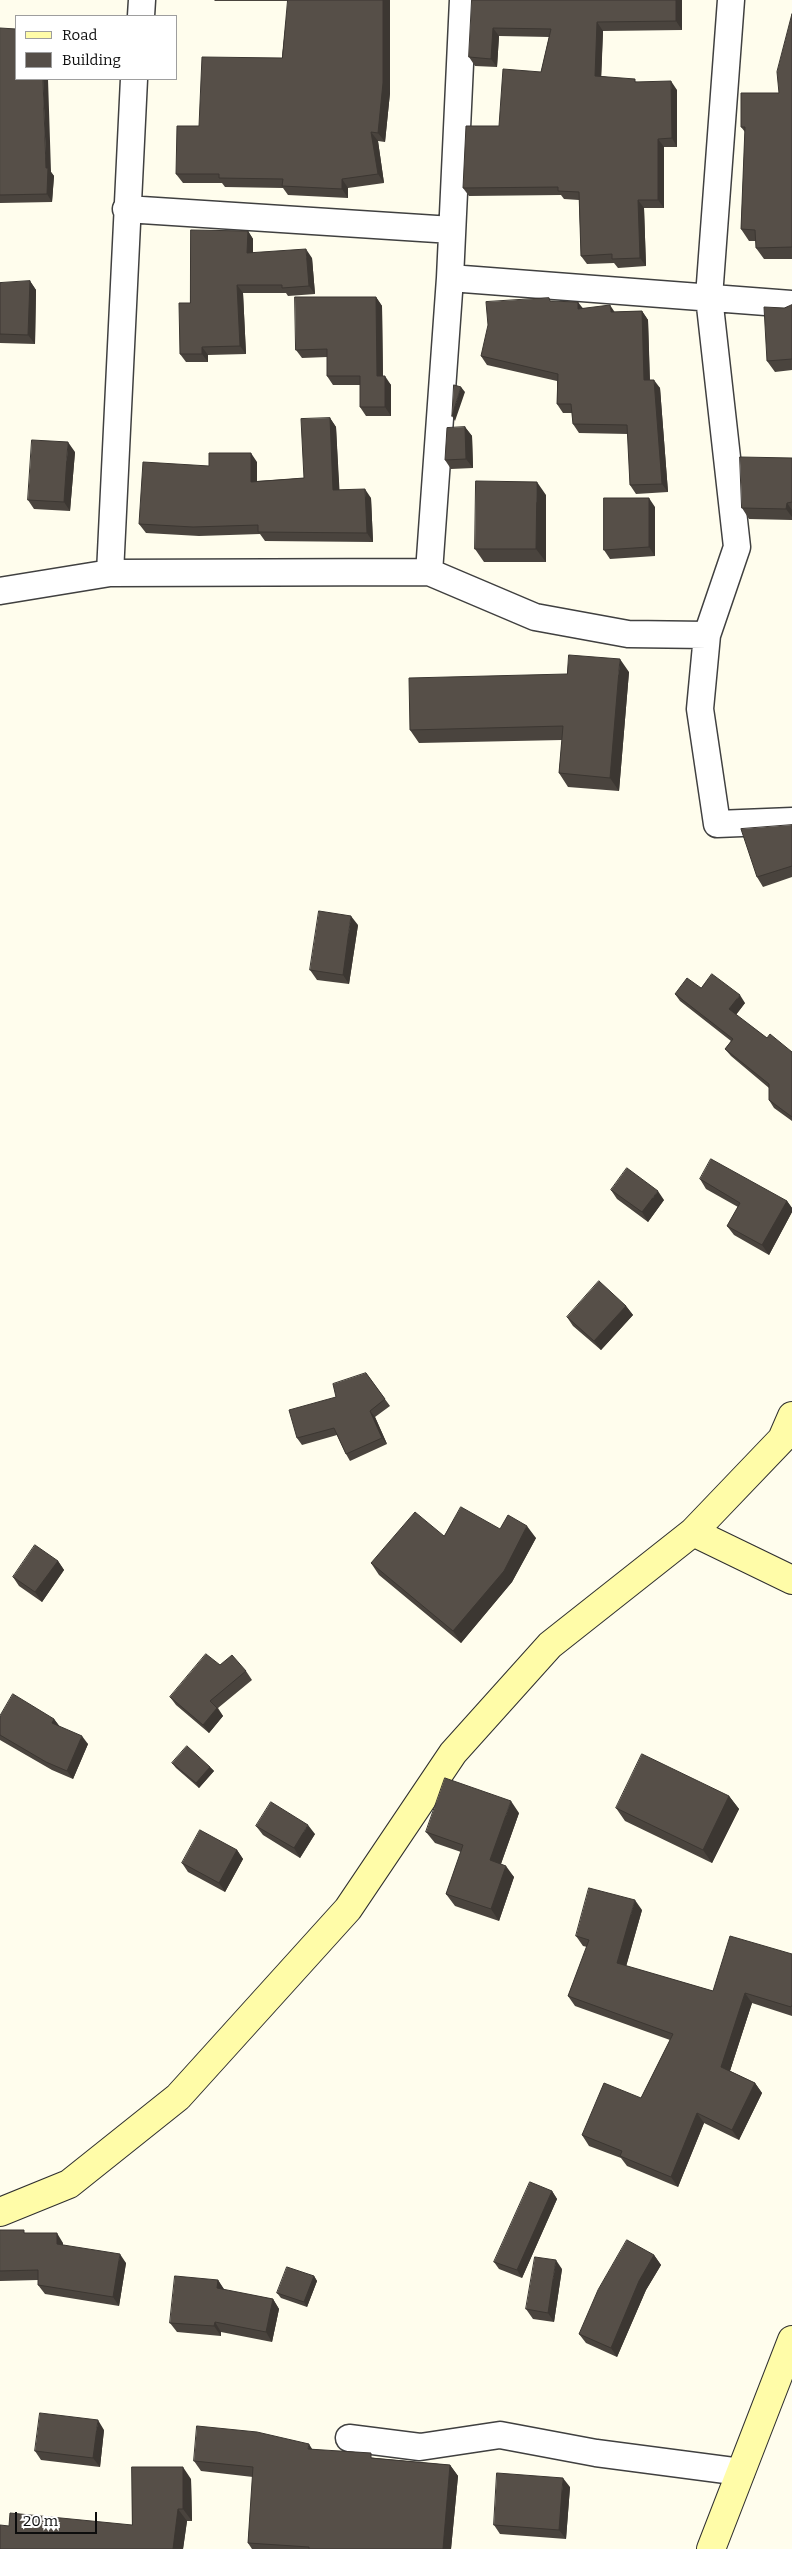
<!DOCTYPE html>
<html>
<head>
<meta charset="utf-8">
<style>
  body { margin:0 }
  #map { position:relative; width:792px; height:2549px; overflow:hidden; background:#fffded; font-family:Bitter,serif }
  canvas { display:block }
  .legend { position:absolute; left:15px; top:15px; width:162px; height:65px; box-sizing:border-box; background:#fff; border:1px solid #9e9e9e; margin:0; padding:6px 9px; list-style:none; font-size:15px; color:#0d0d0d }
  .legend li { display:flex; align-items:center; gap:10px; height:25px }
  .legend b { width:25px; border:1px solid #9e9e9e }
  .scale { position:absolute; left:15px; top:2512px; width:82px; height:22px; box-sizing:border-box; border:2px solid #0d0d0d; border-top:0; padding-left:6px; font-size:15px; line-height:18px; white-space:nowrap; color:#0d0d0d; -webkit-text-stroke:4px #fff; paint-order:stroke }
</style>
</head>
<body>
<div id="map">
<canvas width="792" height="2549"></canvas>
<ul class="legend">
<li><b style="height:6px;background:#fffca8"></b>Road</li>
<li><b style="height:14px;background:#564f48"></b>Building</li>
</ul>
<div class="scale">20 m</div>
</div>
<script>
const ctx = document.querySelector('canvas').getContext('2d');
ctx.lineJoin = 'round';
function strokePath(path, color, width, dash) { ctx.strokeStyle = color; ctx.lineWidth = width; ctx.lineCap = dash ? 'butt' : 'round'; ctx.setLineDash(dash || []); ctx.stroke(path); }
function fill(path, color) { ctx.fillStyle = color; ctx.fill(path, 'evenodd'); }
const street = new Path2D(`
  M141,16L142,0
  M134,79L110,573L429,572L535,617L628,634L707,635L700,709L717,824L792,821
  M126,209L452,230
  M450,278L792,304
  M429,572L450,278L463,0
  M0,591L110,573
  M707,635L737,547L709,297L731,0
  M349,2438L420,2447L500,2435L596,2453L741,2472`);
const secondary = new Path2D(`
  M693,1532L792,1580
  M0,2212L69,2184L178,2097L348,1909L453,1753L550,1645L693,1532L782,1439L792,1416
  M711,2549L792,2340`);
const wall = new Path2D(`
  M214,0H390V93L385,142L378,141L384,183L348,188V198L288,195L283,188L225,187L222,183H183L176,174L199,126L282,58L288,1H215Z
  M472,0H682V30L603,31L601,76L638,82L677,90V147H664V208H644L646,266L618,268L614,263L587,264L581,256L579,200L564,199L561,195L469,196L463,188L499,126L541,72L549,37L499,36L497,67L475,66L469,57Z
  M792,14V259H764L756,248V241H749L741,229L745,132L741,127L779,93Z
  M0,28L51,172L54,176L52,202L0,203Z
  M248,231L253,239V253L312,258L315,294L288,296L286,293H243L246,354L208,355V362H186L180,354L190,303Z
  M30,281L36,290L35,344L0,343V283Z
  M376,297L382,306L383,376L391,385V416H366L360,407V385H333L327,376V357L302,358L296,350Z
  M552,301L583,308L615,312L642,311L648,320L650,380L660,388L668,492L636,494L630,485L628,434L579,433L573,424L572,413H563L557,404V381L487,365L481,356Z
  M792,305V370L775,372L767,361L784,308Z
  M330,418L336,427L339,490L371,498L373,542L265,541L260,534L199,536L146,533L139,524L209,466L257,462V481L304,478Z
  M465,427L472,436L473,468L451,469L445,460Z
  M75,452L70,511L34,509L28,500Z
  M792,458V520L749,519L742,508Z
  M546,495V562H484L475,549Z
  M655,507V556L610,559L604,550Z
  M629,672L619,791L568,787L559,773L562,740L419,743L410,730Z
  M792,825V877L763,887L757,877Z
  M358,925L349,984L317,980L310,970Z
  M701,988L745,1003L736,1015L767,1038L792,1052V1121L774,1108L769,1100V1088L731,1056L725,1049L731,1041L680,1001L675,994Z
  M700,1179L787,1201L792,1208V1212L769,1255L734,1235L727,1226L738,1207L706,1189Z
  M611,1190L664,1200L648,1222L617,1199Z
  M626,1306L633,1315L601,1350L573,1326L567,1317Z
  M366,1373L390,1406L375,1417L387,1444L350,1461L346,1454L337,1435L302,1445L297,1438L336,1397Z
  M500,1529L536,1538L512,1582L461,1643L379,1575L371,1563L444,1536Z
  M58,1561L64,1570L42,1602L19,1586L13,1577Z
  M220,1665L246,1671L252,1680L218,1708L223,1716L209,1733L176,1705L170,1697Z
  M0,1716L54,1719L60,1727L88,1744L73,1779L52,1770L0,1740Z
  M172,1763L210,1767L214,1771L199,1788L176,1768Z
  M729,1796L739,1809L712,1863L625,1821L616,1808Z
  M519,1813L501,1864L514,1877L499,1921L455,1906L446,1894L461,1852L435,1843L426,1832Z
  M256,1826L315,1834L300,1858L263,1835Z
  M237,1850L243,1859L225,1892L188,1872L182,1863Z
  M642,1910L626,1966L713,1991L792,1954V2016L752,2003L730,2071L755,2083L762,2093L739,2140L704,2123L678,2187L627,2166L621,2158L589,2146L582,2135L641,2098L670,2040L575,2006L568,1996L587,1947L583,1946L576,1936Z
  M552,2191L557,2199L522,2278L499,2269L494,2262Z
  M0,2230L26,2233L63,2243V2245L126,2263L119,2306L45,2294L38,2285V2280L0,2281Z
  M654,2255L661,2265L646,2290L617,2357L586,2343L579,2334Z
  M562,2269L554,2322L533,2319L526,2309Z
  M314,2276L317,2281L307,2307L281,2298L277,2293Z
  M218,2280L224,2290L273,2299L279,2309L272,2342L221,2332V2336L177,2332L170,2323Z
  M104,2430L100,2467L41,2460L35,2451Z
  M313,2449L375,2458L450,2465L458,2476L451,2549H252L248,2543L253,2477L201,2471L194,2461Z
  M191,2479L192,2521H187L183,2549H0L9,2526L132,2525Z
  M570,2487L566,2539L500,2534L494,2525Z`);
const shadedWall = new Path2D(`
  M383,0H390V93L385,142L378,133Z
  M676,0H682V30L676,21Z
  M597,22L603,31L601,84L595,76Z
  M493,28L499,36L497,67L491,59Z
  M43,79H48L51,172L54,176L52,202L47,194Z
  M671,81L677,90V147L672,138Z
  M371,132L378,141L384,183L378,174Z
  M658,139L664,147V208L658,200Z
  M342,179L348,188V198L342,189Z
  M638,200L644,208L646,266L640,258Z
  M248,231L253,239V262L247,253Z
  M306,249L312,258L315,294L309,286Z
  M30,281L36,290L35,344L28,335Z
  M237,285L243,293L246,354L240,346Z
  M376,297L382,306L383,385L377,376Z
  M578,302L585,311L578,309Z
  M610,305L616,314L611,312Z
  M642,311L648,320L650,389L644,380Z
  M202,347L208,355V362L202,354Z
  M385,376L391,385V416L385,407Z
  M654,380L660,388L668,492L662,484Z
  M461,387L465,392L455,421L452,416Z
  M330,418L336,427L340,499L333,490Z
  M465,427L472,436L473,468L466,459Z
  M68,442L75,452L70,511L64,502Z
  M251,453L257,462V491L251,482Z
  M537,482L546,495V562L536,549Z
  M365,489L371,498L373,542L367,533Z
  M649,498L655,507V556L649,547Z
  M787,503L792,510V517L786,509Z
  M620,659L629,672L619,791L610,778Z
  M351,916L358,925L349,984L343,975Z
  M740,995L745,1003L734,1017L729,1009Z
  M658,1191L664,1200L648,1222L642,1212Z
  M787,1201L792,1208V1212L769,1255L762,1245Z
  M626,1306L633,1315L601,1350L594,1341Z
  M370,1411L375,1417L387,1444L382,1438Z
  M527,1526L536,1538L512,1582L461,1643L453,1631Z
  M58,1561L64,1570L42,1602L35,1592Z
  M217,1708L223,1716L209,1733L203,1725Z
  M54,1719L60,1727L52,1723Z
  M82,1736L88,1744L73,1779L67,1771Z
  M210,1767L214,1771L199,1788L196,1783Z
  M729,1796L739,1809L712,1863L703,1850Z
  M511,1801L519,1813L498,1872L490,1860Z
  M308,1825L315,1834L300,1858L294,1848Z
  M237,1850L243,1859L225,1892L219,1883Z
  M506,1866L514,1877L499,1921L491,1909Z
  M635,1900L642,1910L624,1974L617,1963Z
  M745,1993L752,2003L728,2077L721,2067Z
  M755,2083L762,2093L739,2140L732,2130Z
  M697,2113L704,2123L678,2187L671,2177Z
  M552,2191L557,2199L522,2278L517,2270Z
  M57,2233L63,2243V2253L57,2244Z
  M120,2254L126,2263L119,2306L113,2297Z
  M654,2255L661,2265L646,2290L617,2357L611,2348L639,2281Z
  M556,2260L562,2269L554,2322L548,2313Z
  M314,2276L317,2281L307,2307L304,2302Z
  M218,2280L224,2289V2298L217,2288Z
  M273,2299L279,2309L272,2342L266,2332Z
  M215,2322L221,2332V2336L214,2326Z
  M98,2420L104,2430L100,2467L93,2458Z
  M309,2444L316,2455L308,2449Z
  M450,2465L458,2476L451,2549H443Z
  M183,2467L191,2479L192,2521L183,2509Z
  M563,2478L570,2487L566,2539L559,2530Z
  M178,2509L187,2521L183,2549H173Z`);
const building = new Path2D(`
  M288,0H383V83L378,133L371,132L378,174L342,179V189L282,186L283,179L219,178V174H176L177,126H199L202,57L282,58Z
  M472,0H676V21L597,22L595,76L635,79V82L671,81L672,138L658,139V200H638L640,258L612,259V254L581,256L579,192L558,191V187L463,188L466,126H499L503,69L541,72L551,29L493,28L491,59L469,57Z
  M792,14V247L756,248L755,230L741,229L745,127H741V93H779L777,72Z
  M0,28L16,29V79H43L46,168H48L47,194L0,195Z
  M191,230L248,231L247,253L306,249L309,286L282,288V285H237L240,346L202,347V354H180L179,303H190Z
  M30,281L28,335L0,334V283Z
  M295,297H376L377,376H385V407H360V376H327V349L296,350Z
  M549,298L550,301L578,302V309L610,305L611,312L642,311L644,380H654L662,484L630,485L627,425L573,424L571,404H557L558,374L481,356L488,325L486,302Z
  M792,305V359L767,361L764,307L784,308Z
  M454,385L461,387L452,416Z
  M330,418L333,490L365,489L367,533L258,532V525L193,527L139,524L143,462L209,466V453H251V482L304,478L301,419Z
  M465,427L466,459L445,460L447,428Z
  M32,440L68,442L64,502L28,500Z
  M740,457L792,458V502L787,503L786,509L742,508Z
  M476,481L537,482L536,549H475Z
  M604,498H649V547L604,550Z
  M569,655L620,659L610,778L559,773L563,726L410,730L409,678L567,674Z
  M792,825V866L757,877L741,829Z
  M319,911L351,916L343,975L310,970Z
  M712,974L740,995L729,1009L767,1038L770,1034L792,1052V1117L769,1100V1084L725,1049L733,1039L675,994L687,978L701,988Z
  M711,1159L787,1201L762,1245L727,1226L740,1203L700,1179Z
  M627,1168L658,1191L642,1212L611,1190Z
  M599,1281L626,1306L594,1341L567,1317Z
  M366,1373L385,1399L370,1411L382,1438L346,1454L334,1428L297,1438L289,1410L336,1397L333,1384Z
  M461,1507L500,1529L508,1515L527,1526L504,1571L453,1631L371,1563L415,1512L444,1536Z
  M35,1545L58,1561L35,1592L13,1577Z
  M206,1654L220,1665L232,1655L246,1671L210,1701L217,1708L203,1725L170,1697Z
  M13,1694L54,1719L52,1723L82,1736L67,1771L46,1762L0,1735V1716Z
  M187,1746L210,1767L196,1783L172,1763Z
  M642,1754L729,1796L703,1850L616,1808Z
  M445,1778L511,1801L490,1860L506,1866L491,1909L446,1894L463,1845L426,1832Z
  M271,1802L308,1825L294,1848L256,1826Z
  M200,1830L237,1850L219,1883L182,1863Z
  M589,1888L635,1900L617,1963L713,1991L730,1936L792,1954V2005L791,2007L745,1993L721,2067L755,2083L732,2130L697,2113L671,2177L620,2156L622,2151L582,2135L604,2083L641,2098L673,2034L568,1996L589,1940L576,1936Z
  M530,2182L552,2191L517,2270L494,2262Z
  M0,2230H24V2233H57V2244L120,2254L113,2297L38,2285V2270L0,2271Z
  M627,2240L654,2255L639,2281L611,2348L579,2334L598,2290Z
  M535,2257L556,2260L548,2313L526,2309Z
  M287,2267L314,2276L304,2302L277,2293Z
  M175,2276L218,2280L217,2288L273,2299L266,2332L215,2322L214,2326L170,2323Z
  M40,2413L98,2420L93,2458L35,2451Z
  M197,2426L257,2432L309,2444L308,2449L371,2453V2458L450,2465L443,2549H309V2547L248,2543L253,2467L194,2461Z
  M132,2467H183V2509H178L173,2549H0V2525L9,2526L10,2513L132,2525Z
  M497,2473L563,2478L559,2530L494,2525Z`);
strokePath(street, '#404040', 29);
strokePath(secondary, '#2f2f2f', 30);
strokePath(street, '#fff', 26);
strokePath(secondary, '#fffca8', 28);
fill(wall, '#4a443e');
fill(shadedWall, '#3c3732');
fill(building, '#564f48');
strokePath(building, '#3c3732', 1);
</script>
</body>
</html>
